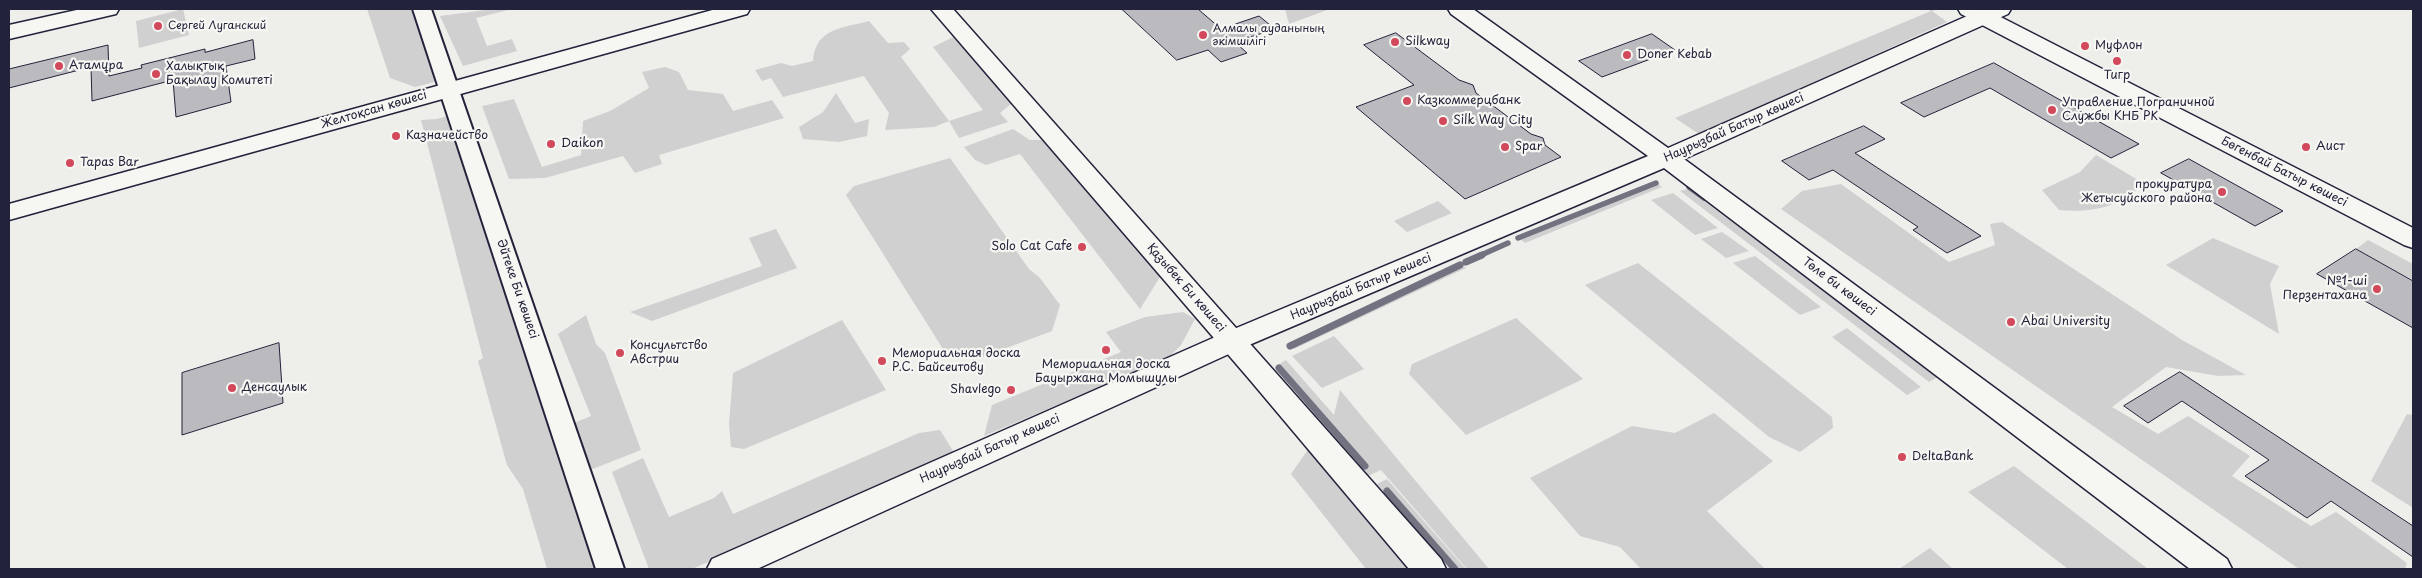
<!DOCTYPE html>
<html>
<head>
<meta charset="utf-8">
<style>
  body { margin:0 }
  #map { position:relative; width:2422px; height:578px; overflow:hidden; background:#eeeeeb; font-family:"Playpen Sans",sans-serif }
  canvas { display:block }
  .frame { position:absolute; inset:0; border:10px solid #22223b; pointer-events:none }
</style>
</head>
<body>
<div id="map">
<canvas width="2422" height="578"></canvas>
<div class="frame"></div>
</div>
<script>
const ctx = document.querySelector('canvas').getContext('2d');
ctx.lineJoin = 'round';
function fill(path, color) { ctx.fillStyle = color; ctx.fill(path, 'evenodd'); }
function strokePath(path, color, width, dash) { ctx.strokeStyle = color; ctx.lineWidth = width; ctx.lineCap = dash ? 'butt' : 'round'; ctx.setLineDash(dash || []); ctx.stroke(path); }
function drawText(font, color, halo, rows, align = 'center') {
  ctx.font = font + ' "Playpen Sans",sans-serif'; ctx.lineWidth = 4.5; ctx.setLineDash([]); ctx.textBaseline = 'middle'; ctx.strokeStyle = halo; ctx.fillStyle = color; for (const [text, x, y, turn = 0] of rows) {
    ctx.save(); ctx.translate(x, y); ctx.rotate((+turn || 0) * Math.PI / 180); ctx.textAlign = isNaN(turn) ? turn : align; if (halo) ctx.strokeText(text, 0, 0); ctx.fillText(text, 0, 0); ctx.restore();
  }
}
const green = new Path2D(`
  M183,9L189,35L139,48L136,21Z
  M367,9H416L438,81L415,87L390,78Z
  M493,9H512L476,18L487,46L512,39L517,51L463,66L440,16Z
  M1285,9H1330L1289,24Z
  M1928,9H1937L1932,11L1947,22L1699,134L1675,118L1931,11Z
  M869,21L888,43L904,42L910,49L901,57L949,121L983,110L933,47L959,34L1016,100L1000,113L1008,122L959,138L949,121L934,127L885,130L889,113L864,76L783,97L771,78L762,81L755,70L781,63L792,66L813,61C815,28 843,28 869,21Z
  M665,67L679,72L688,90L723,94L733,111L772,100L784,118L659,155L662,164L635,173L623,156L545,178L509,179L482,106L514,99L542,167L581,155L583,121L610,111L649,88L642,72Z
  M836,93L855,123L869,119L867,136L839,142L803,139L799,127L823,112Z
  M457,113L610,569H547L523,489L507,465L478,361L483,358L421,120L437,119Z
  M1013,129L1030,140H1048L1160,277L1140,309L1020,154L986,165L975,160L964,147Z
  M2096,155L2143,183C2121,208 2090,213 2059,210L2042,190L2080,172Z
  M950,158L1029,269L1040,278L1060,305L1052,331L974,360L943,349L846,195L854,186Z
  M1658,184L1662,187L1525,243L1520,239Z
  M1841,184L1949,262L1995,245L1990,224L2002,222L2182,340L2246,375L2218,376L2166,367L2112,407L2158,434L2188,416L2250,456L2232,476L2311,526L2336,512L2407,563L2405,569H2299L1781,209L1802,191Z
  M1688,189L1938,377L1929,382L1680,191Z
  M1673,193L1718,228L1695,235L1651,200Z
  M1438,201L1452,213L1407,232L1394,221Z
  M776,229L797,268L652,321L630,312L762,266L749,238Z
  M1722,232L1749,251L1726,258L1701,239Z
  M2213,238L2279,266L2270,284L2279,334L2166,265Z
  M2368,240L2413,264V291L2405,287L2413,280L2356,249Z
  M1755,256L1821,307L1800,315L1733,263Z
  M1638,263L1832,417L1833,428L1800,452L1769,437L1585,285Z
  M1463,266L1466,268L1294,349L1290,346Z
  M1183,312L1195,319L1181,345L1168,358L984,436L992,405L1121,352L1106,332L1145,317Z
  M586,315L596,344L605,353L641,450L590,470L574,423L591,416L558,334Z
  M1516,318L1583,379L1466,435L1409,374L1412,364Z
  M842,320L886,390L744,449L731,447L729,424L733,373Z
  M1847,328L1921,387L1907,395L1832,337Z
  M1334,336L1364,369L1322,388L1292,356Z
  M1286,360L1334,415L1340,390L1489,569H1467L1381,470L1366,477L1275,367Z
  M1714,413L1773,461L1707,511L1765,569H1641L1620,547L1580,536L1530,478L1632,426L1675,433Z
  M2407,414L2413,415V508L2371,481Z
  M940,430L955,454L692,569H649L612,472L643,458L669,517L714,498L722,491L733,514L919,433Z
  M1309,448L1411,569H1366L1291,474Z
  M2014,466L2148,569H2068L1968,492Z
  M1387,479L1466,569H1450L1377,484Z
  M1930,548L1953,569H1899Z`);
const streamFar1 = new Path2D(`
  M1689,187L1704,198
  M1518,238L1656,183
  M1479,256L1508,243`);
const stream = new Path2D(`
  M1466,262L1482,255
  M1290,346L1460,265
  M1279,368L1365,466
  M1387,491L1455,569`);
const building = new Path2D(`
  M1122,9H1198L1221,29L1259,16L1275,29L1235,42L1247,53L1221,62L1208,50L1177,60Z
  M1396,33L1459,80L1473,85L1476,93L1531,134L1543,138L1545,145L1561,157L1465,199L1356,107L1414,85L1364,45Z
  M1652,34L1675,50L1602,77L1579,61Z
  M253,40L255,59L226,66L231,102L176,117L173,80L92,101L91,67L9,88V69L108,45L109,76L142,68L141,65L205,49V52Z
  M1994,63L2139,144L2111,158L1990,88L1924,117L1901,103Z
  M1864,126L1885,139L1855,153L1981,236L1947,253L1913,230L1918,227L1833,170L1809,180L1782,161Z
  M2189,159L2283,211L2255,226L2161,173Z
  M2356,249L2413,281V328L2317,274Z
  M279,343L283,403L182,435V373Z
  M2180,372L2413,526V557L2331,501L2307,518L2245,476L2269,460L2182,401L2148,423L2124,406Z`);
const minor = new Path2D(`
  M413,9H431L624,569H596Z`);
const tertiary = new Path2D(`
  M81,9H119L116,14L9,39V25Z
  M931,9H953L1441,559L1446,569H1409L1250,380Z
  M1958,9H1985L2413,228V248L2404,245L1961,14Z`);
const secondary = new Path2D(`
  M716,9H750L747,14L9,220V204Z
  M1448,9H1473L1668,148L1983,9H2011L2008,14L1684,159L2227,559L2232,569H2190L1664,168L1242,348L757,569H707L712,559L1222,334L1648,156L1451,14Z`);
const markers = [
  [158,26,5,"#d1495b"],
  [1203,35,5,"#d1495b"],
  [1395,42,5,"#d1495b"],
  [2085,46,5,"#d1495b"],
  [1627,55,5,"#d1495b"],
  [2117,61,5,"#d1495b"],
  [59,66,5,"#d1495b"],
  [156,74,5,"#d1495b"],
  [1407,101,5,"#d1495b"],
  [2052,110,5,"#d1495b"],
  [1443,121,5,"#d1495b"],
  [396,136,5,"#d1495b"],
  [551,144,5,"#d1495b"],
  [1505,147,5,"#d1495b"],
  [2306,147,5,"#d1495b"],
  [70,163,5,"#d1495b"],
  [2222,192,5,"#d1495b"],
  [1082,247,5,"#d1495b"],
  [2377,289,5,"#d1495b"],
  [2011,322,5,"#d1495b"],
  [1106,350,5,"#d1495b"],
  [620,353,5,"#d1495b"],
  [882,361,5,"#d1495b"],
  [232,388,5,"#d1495b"],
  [1011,390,5,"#d1495b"],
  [1902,457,5,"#d1495b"]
];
const farPoinames = [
  ["Сергей Луганский",168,26],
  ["Алмалы ауданының",1213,29],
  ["әкімшілігі",1213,42]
];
const poiNames = [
  ["Silkway",1405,42],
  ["Муфлон",2095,46],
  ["Doner Kebab",1637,55],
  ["Атамұра",69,66],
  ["Халықтық",166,67],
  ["Бақылау Комитеті",166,81],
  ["Тигр",2117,76,"center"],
  ["Казкоммерцбанк",1417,101],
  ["Управление Пограничной",2062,103],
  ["Службы КНБ РК",2062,117],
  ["Silk Way City",1453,121],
  ["Казначейство",406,136],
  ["Daikon",561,144],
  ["Spar",1515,147],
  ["Аист",2316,147],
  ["Tapas Bar",80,163],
  ["прокуратура",2212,185,"right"],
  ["Жетысуйского района",2212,199,"right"],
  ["Solo Cat Cafe",1072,247,"right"],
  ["№1-ші",2367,282,"right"],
  ["Перзентахана",2367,296,"right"],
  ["Abai University",2021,322],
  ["Консультство",630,346],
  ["Австрии",630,360],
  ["Мемориальная доска",892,354],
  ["Р.С. Байсеитову",892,368],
  ["Мемориальная доска",1106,365,"center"],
  ["Бауыржана Момышулы",1106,379,"center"],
  ["Денсаулык",242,388],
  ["Shavlego",1001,390,"right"],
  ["DeltaBank",1912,457]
];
const streetNames = [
  ["Желтоқсан көшесі",374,110,-16],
  ["Наурызбай Батыр көшесі",1734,128,-24],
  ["Бөгенбай Батыр көшесі",2284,172,27],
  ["Наурызбай Батыр көшесі",1361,287,-23],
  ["Төле би көшесі",1839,287,37],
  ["Қазыбек Би көшесі",1186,288,49],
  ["Әйтеке Би көшесі",517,289,71],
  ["Наурызбай Батыр көшесі",990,449,-24]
];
fill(green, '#d0d0d1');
strokePath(streamFar1, '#727281', 5.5);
strokePath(stream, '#727281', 7);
fill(building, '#bbbbbf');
strokePath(building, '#22223b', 1);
strokePath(minor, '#22223b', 4);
strokePath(tertiary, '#22223b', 3);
strokePath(secondary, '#22223b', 3);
fill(minor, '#f6f6f2');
fill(tertiary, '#f6f6f2');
fill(secondary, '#f6f6f2');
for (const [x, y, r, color] of markers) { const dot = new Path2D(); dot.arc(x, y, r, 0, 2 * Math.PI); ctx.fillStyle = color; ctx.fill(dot); strokePath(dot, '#f6f6f2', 2); }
drawText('11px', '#22223b', '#f6f6f2', farPoinames, 'left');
drawText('12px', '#22223b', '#f6f6f2', poiNames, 'left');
drawText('12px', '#22223b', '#f6f6f2', streetNames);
</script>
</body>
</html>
